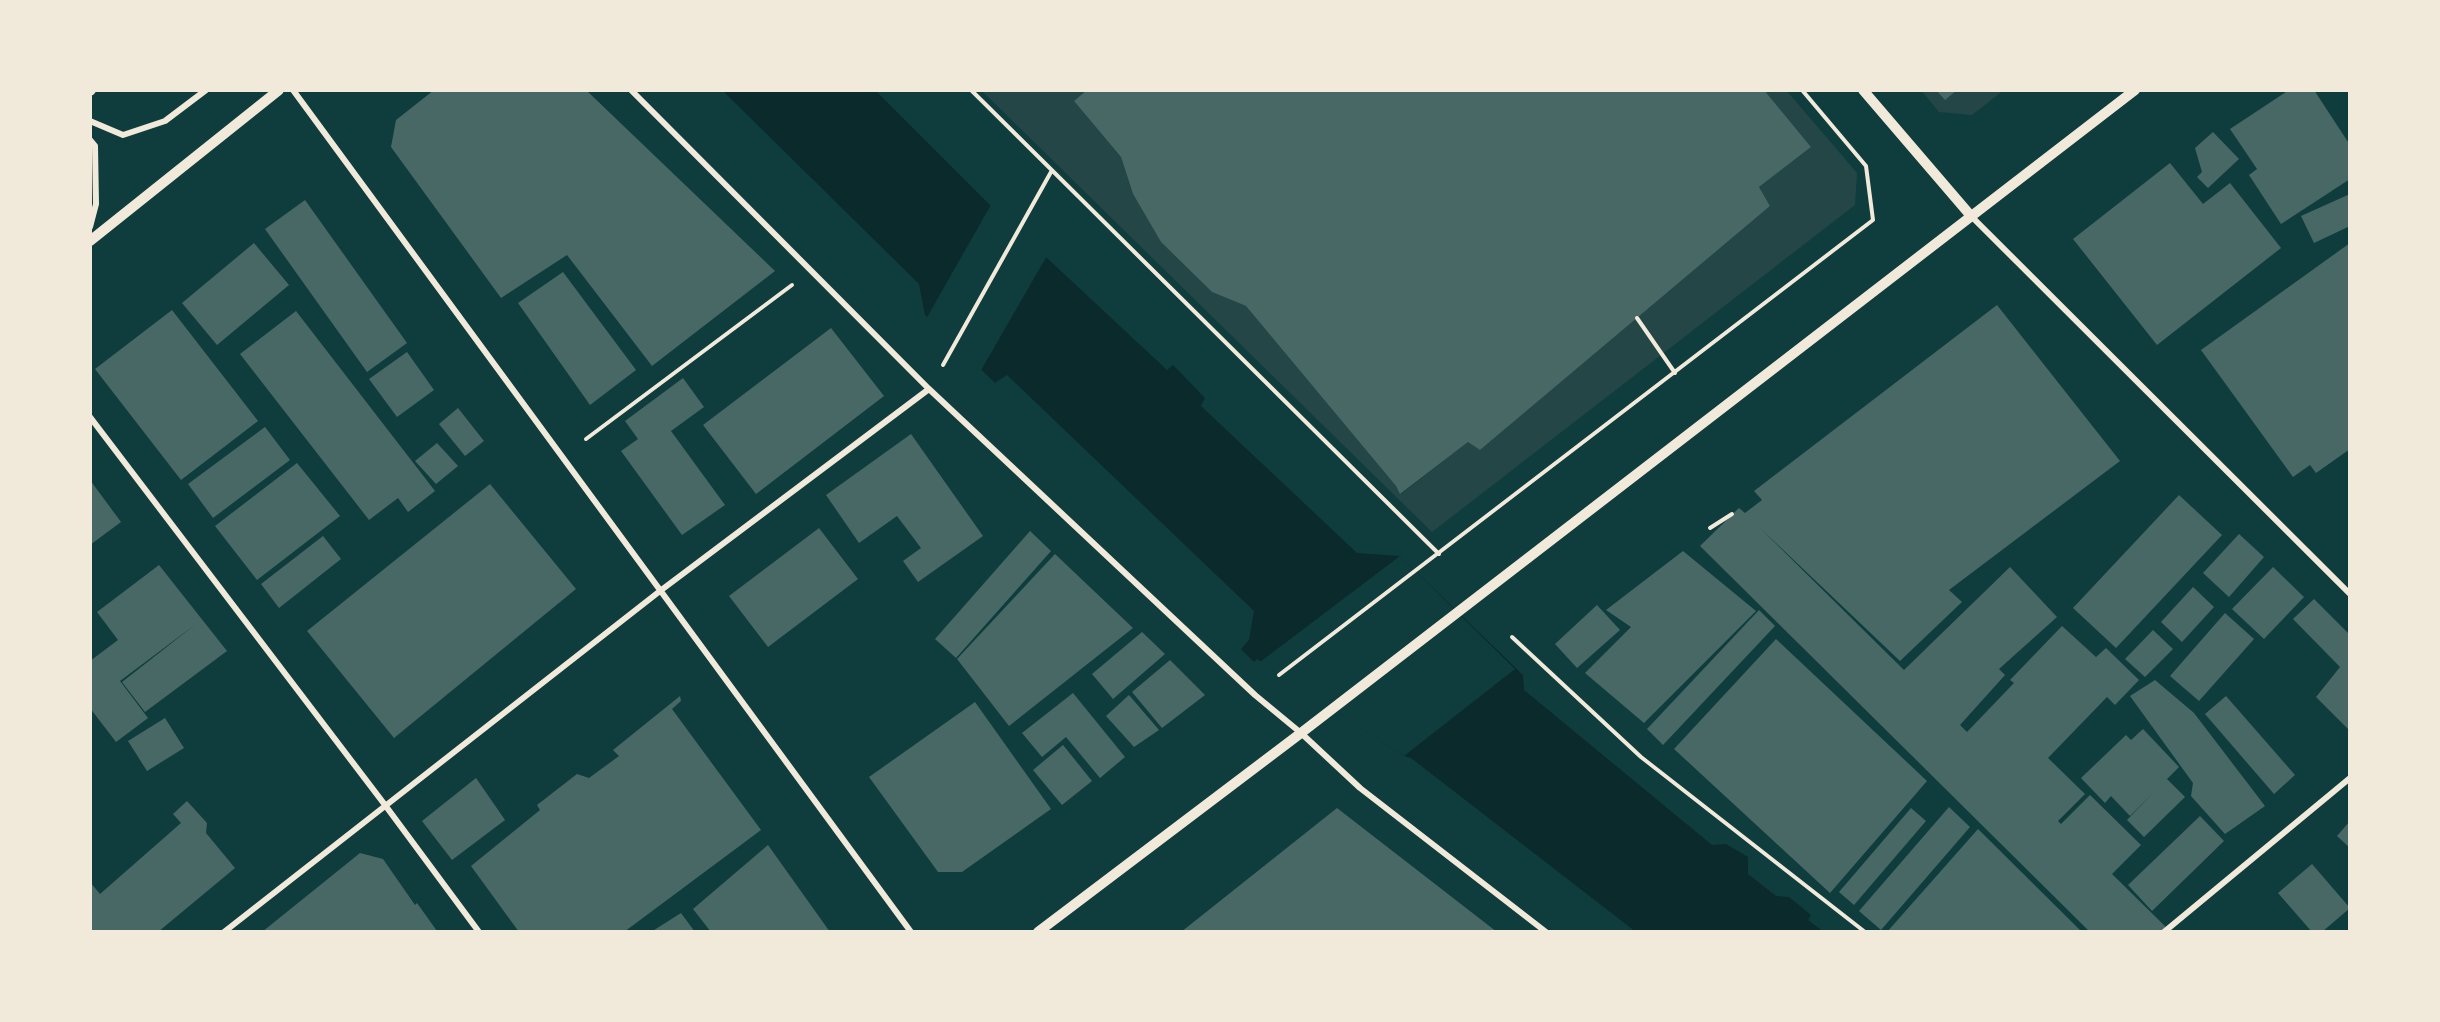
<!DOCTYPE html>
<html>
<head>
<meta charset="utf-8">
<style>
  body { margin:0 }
  #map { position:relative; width:2440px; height:1022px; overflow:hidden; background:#0f3d3e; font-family:Arial,sans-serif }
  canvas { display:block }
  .frame { position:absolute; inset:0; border:92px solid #f1e9da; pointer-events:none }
</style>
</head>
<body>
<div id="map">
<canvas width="2440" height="1022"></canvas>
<div class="frame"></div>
</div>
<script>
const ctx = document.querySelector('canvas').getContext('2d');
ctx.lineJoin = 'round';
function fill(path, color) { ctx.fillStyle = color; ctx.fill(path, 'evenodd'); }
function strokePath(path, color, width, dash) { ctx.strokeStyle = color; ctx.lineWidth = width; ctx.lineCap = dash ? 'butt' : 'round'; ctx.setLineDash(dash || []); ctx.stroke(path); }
const green = new Path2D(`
  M981,90H1087L1074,101L1121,157L1133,194L1161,242L1212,292L1246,306L1396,486L1401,494L1468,442L1480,450L1770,206L1759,187L1811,147L1764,90H1786L1857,173L1855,205L1432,532Z
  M1921,90H2004L1972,115L1939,112Z`);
const water = new Path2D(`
  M722,90H875L988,203L1167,370L1173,365L1205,398L1201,406L1357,553L1400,556L1523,675L1524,690L1712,845L1726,844L1748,857V874L1776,896L1789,897L1811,915L1808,920L1824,932H1636L1411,758L1404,756L1257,659L1254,662L1241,649L1249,640L1254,611L1007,375L995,383L925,315L919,284Z`);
const pier = new Path2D(`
  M992,203L1048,254L980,372L926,319Z
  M1400,556L1515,669L1404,756L1260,662Z`);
const building = new Path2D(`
  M434,90H586L775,271L652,366L567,255L501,298L391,147L396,120Z
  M1087,90H1764L1811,147L1759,187L1770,206L1480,450L1468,442L1400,494L1396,486L1246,306L1212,292L1161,242L1133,194L1121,157L1074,101Z
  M1936,90H1957L1945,100Z
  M2289,90H2314L2350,145V179L2281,224L2249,175L2257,169L2230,129Z
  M2213,132L2239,159L2208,188L2197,177L2202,172L2195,148Z
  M2170,163L2203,204L2230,183L2281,248L2157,345L2073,239Z
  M2350,194V226L2314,243L2301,216Z
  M305,200L407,343L367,372L265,229Z
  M254,243L289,285L217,345L182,303Z
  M2350,243V449L2316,473L2310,465L2293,477L2201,350Z
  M563,272L636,370L590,405L518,303Z
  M1997,305L2120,461L1949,590L1962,602L1900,661L1758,526L1904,670L2010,567L2057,617L1999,669L2005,675L1960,725L1967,732L2014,683L2010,680L2062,626L2096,657L2106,648L2139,680L2115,705L2107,697L2048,758L2085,794L2058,821L2061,824L2090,795L2141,845L2112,874L2171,932H2090L1700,546L1739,508L1745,513L1762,500L1754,491Z
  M172,310L258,421L181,480L95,369Z
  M296,311L435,491L408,512L398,498L369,520L240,354Z
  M831,328L884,396L756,494L703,425Z
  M407,352L434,390L397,417L369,379Z
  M683,378L704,407L671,431L725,505L682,535L621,451L638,439L625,421Z
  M458,408L484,441L465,456L439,424Z
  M265,427L290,460L213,518L188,484Z
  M911,434L983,536L918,582L903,561L921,548L897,516L859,543L826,495Z
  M437,443L458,466L436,484L415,461Z
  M297,463L340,516L257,580L215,526Z
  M90,480L121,522L90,545Z
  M490,484L576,589L394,738L307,631Z
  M2179,495L2222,535L2116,648L2073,608Z
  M819,528L858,579L768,647L729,596Z
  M1030,531L1051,551L956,658L935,639Z
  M2239,534L2264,557L2229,597L2203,573Z
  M323,536L341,559L279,608L261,584Z
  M1683,551L1756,611L1644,723L1585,673L1631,627L1606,610Z
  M1055,554L1133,628L1009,726L957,659Z
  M159,565L227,651L145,712L122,682L196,624L120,681L148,718L116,742L90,708V661L118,640L97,612Z
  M2273,567L2304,597L2264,639L2232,609Z
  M2193,587L2214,607L2182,642L2161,622Z
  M2314,599L2350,635V731L2316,697L2340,667L2293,619Z
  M1597,605L1620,630L1577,668L1555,644Z
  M1759,610L1775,626L1663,745L1647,729Z
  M2225,613L2254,639L2199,701L2170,676Z
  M2153,630L2173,649L2145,677L2125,659Z
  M1142,632L1165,654L1113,699L1092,674Z
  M1776,639L1927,781L1830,893L1674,749Z
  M1170,660L1205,695L1162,728L1132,692Z
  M2155,680L2194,713L2265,806L2225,834L2191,796L2193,783L2130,696Z
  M1073,693L1125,757L1100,778L1066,737L1042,757L1022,733Z
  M1129,695L1159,730L1134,747L1106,716Z
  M680,696L681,701L672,709L761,830L624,932H519L471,866L540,810L537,805L577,774L589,778L619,756L613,750Z
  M2226,696L2295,775L2274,794L2205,714Z
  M975,702L1051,809L962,872H938L869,777Z
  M165,718L184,748L147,771L128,741Z
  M2143,729L2179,767L2167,779L2185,797L2144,837L2127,820L2153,793L2130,816L2111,796L2105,803L2081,778L2126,735L2131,740Z
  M1063,745L1092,781L1062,805L1033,770Z
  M476,778L505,820L452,860L422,821Z
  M187,801L207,823L206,833L235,868L158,932H90V882L100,894L181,823L173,814Z
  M1949,807L1970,827L1881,930L1859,911Z
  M1337,808L1497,932H1181Z
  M1911,808L1926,821L1854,905L1839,892Z
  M2200,816L2224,841L2152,911L2128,885Z
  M2350,821V848L2337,836Z
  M1978,829L2082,932H1887Z
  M768,845L830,932H711L693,909Z
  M360,853L383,859L415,905L417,903L437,931L262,932Z
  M2312,864L2350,908L2322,932H2312L2278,893Z
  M681,913L695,932H651Z`);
const path = new Path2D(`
  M971,90L1439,554
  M1637,318L1675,373
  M943,365L1051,172
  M586,439L792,285
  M1710,528L1732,514
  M1512,637L1641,757L1865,932
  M1279,675L1873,220L1866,166L1802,90`);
const minor = new Path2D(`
  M293,90L911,932
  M631,90L929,389L1255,695L1301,733L1360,788L1546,932
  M90,121L123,135L165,121L206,90
  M90,140L95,146L96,204L90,227
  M1971,216L2350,594
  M90,417L385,805L479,932
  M224,932L660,591L929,389
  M2164,932L2350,778`);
const tertiary = new Path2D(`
  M1863,90L1971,216
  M90,91L91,90
  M90,241L279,90
  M1038,932L1301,733L2135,90`);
fill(green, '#244646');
fill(water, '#0a2a2b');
fill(pier, '#0f3d3e');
fill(building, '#486865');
strokePath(path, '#f1e9da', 4);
strokePath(minor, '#f1e9da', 6);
strokePath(tertiary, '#f1e9da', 10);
</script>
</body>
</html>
